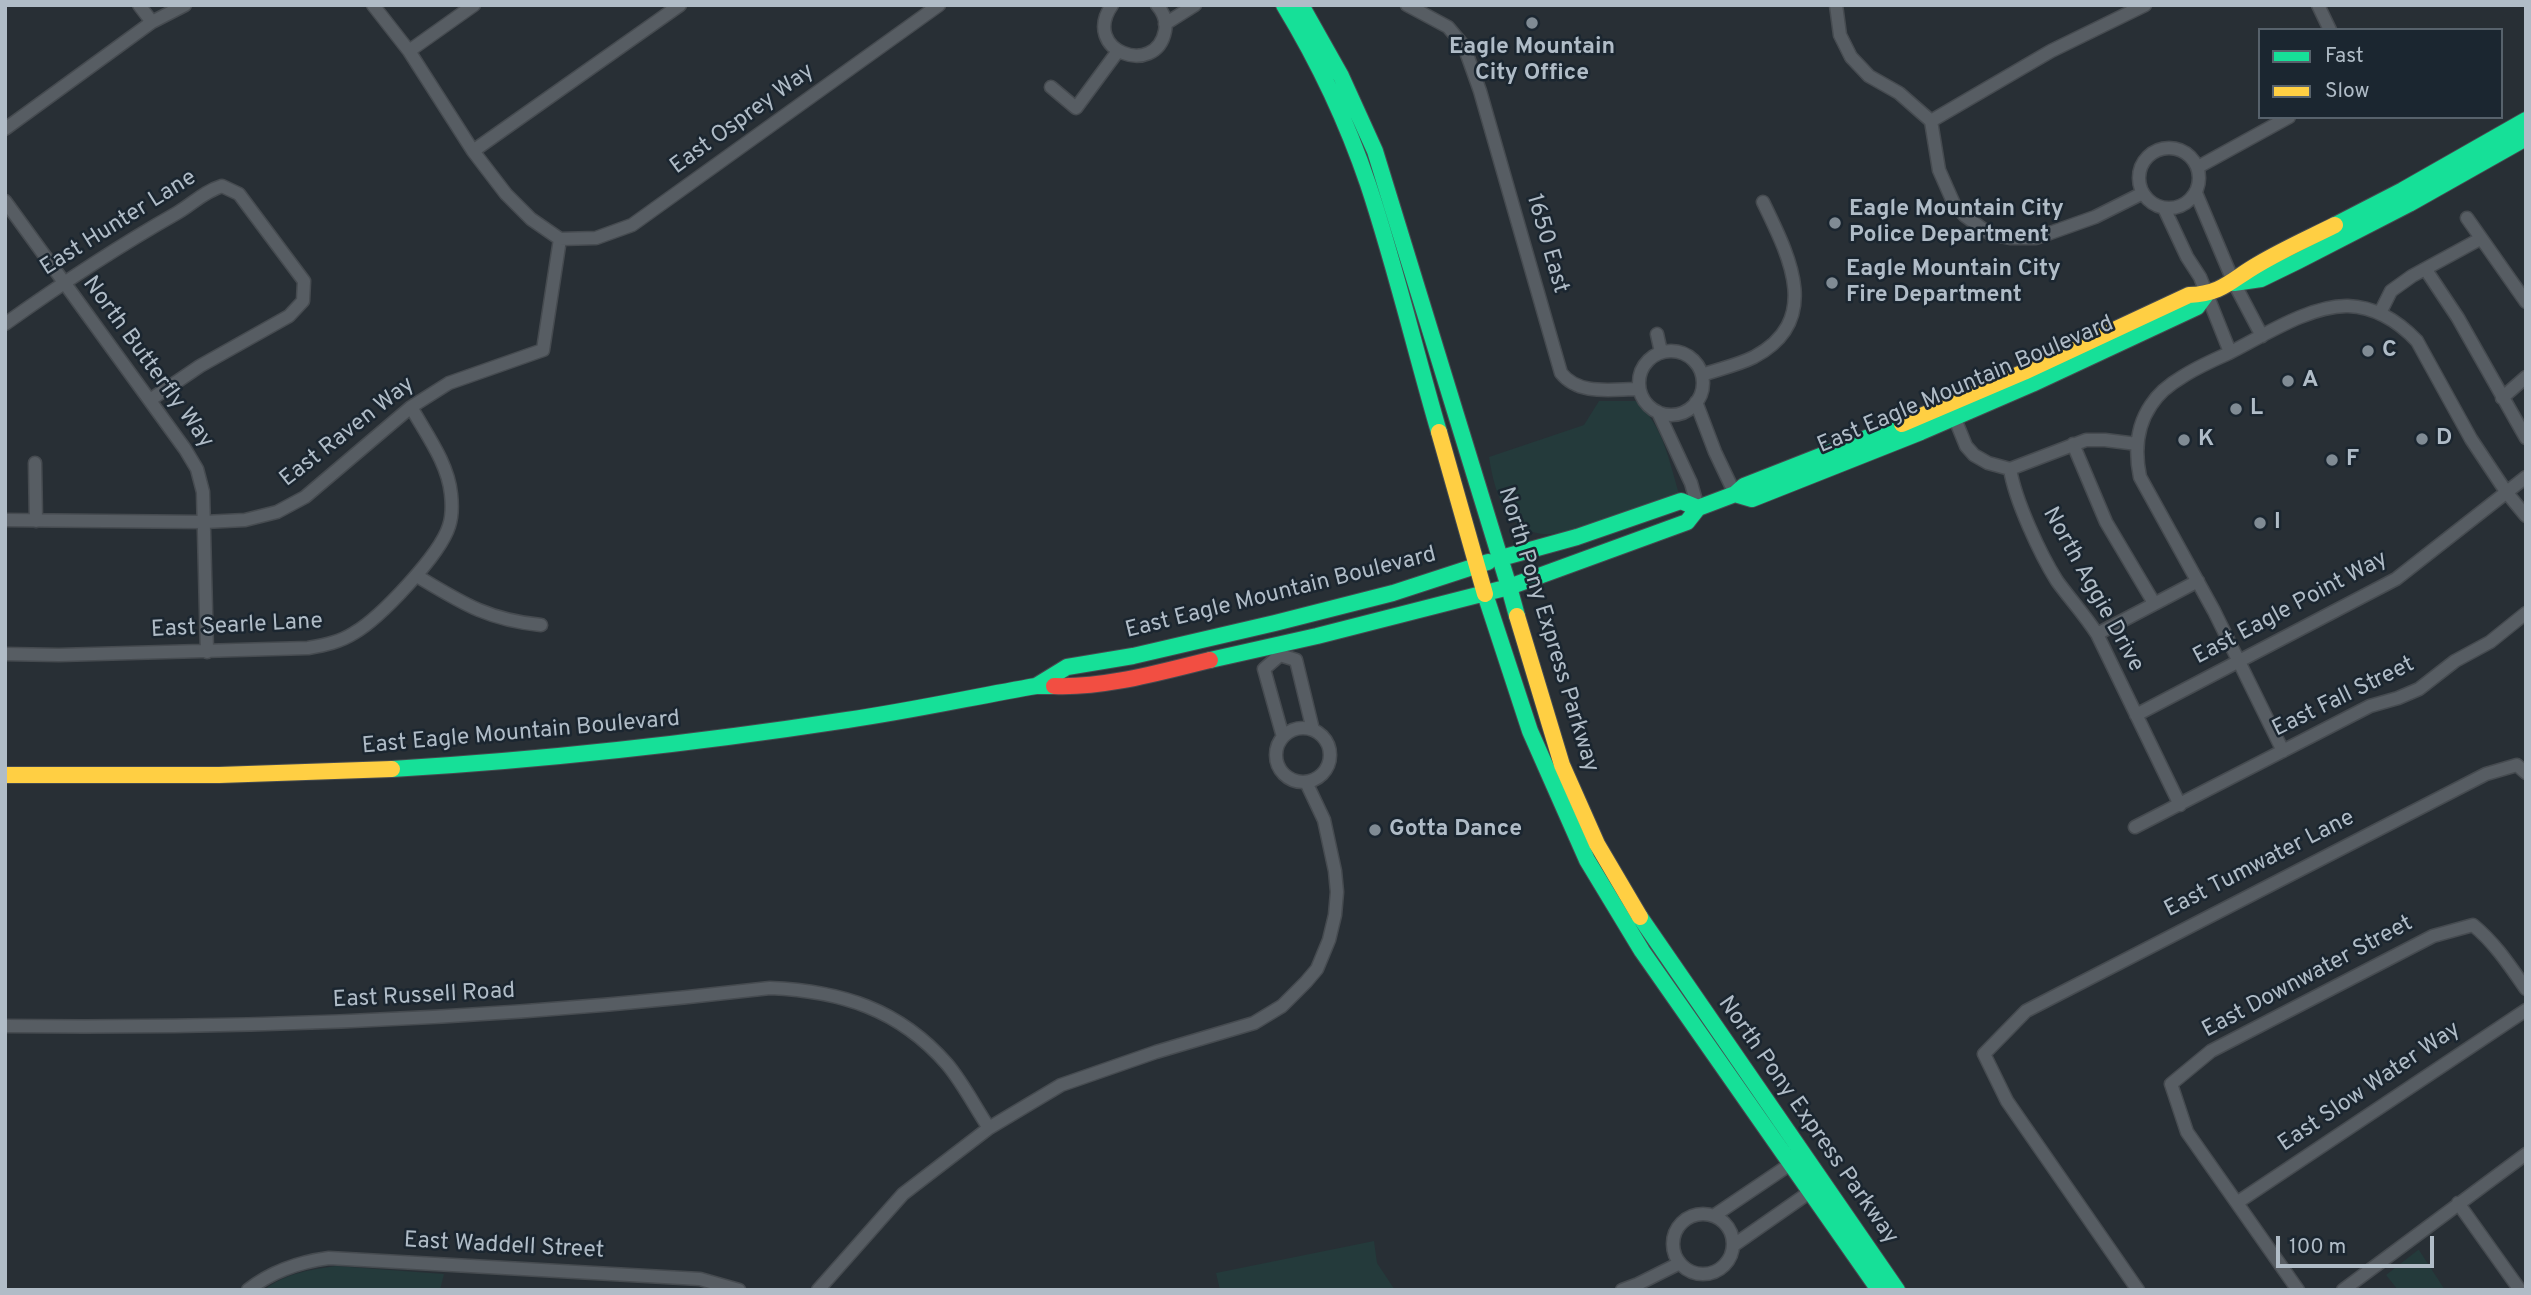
<!DOCTYPE html>
<html>
<head>
<meta charset="utf-8">
<style>
  body { margin:0 }
  #map { position:relative; width:2531px; height:1295px; overflow:hidden; background:#282f35; font-family:Overpass,sans-serif }
  canvas { display:block }
  .frame { position:absolute; inset:0; border:7px solid #b0bcc7; pointer-events:none }
  .legend { position:absolute; left:2258px; top:28px; width:245px; height:91px; box-sizing:border-box; background:#1b2630; border:2px solid #57626c; margin:0; padding:9px 12px; list-style:none; font-size:21px; color:#b0bcc7 }
  .legend li { display:flex; align-items:center; gap:14px; height:35px }
  .legend b { width:35px; border:2px solid #57626c }
  .scale { position:absolute; left:2276px; top:1236px; width:158px; height:32px; box-sizing:border-box; border:4px solid #b0bcc7; border-top:0; padding-left:9px; font-size:21px; line-height:24px; white-space:nowrap; color:#b0bcc7; -webkit-text-stroke:5px #1b2630; paint-order:stroke }
</style>
</head>
<body>
<div id="map">
<canvas width="2531" height="1295"></canvas>
<div class="frame"></div>
<ul class="legend">
<li><b style="height:9px;background:#16e098"></b>Fast</li>
<li><b style="height:9px;background:#ffcf43"></b>Slow</li>
</ul>
<div class="scale">100 m</div>
</div>
<script>
const ctx = document.querySelector('canvas').getContext('2d');
ctx.lineJoin = 'round';
function fill(path, color) { ctx.fillStyle = color; ctx.fill(path, 'evenodd'); }
function strokePath(path, color, width, dash) { ctx.strokeStyle = color; ctx.lineWidth = width; ctx.lineCap = dash ? 'butt' : 'round'; ctx.setLineDash(dash || []); ctx.stroke(path); }
function drawText(font, color, halo, rows, align = 'center') {
  ctx.font = font + ' Overpass,sans-serif'; ctx.lineWidth = 5; ctx.setLineDash([]); ctx.textBaseline = 'middle'; ctx.strokeStyle = halo; ctx.fillStyle = color; for (const [text, x, y, turn = 0] of rows) {
    ctx.save(); ctx.translate(x, y); ctx.rotate((+turn || 0) * Math.PI / 180); ctx.textAlign = isNaN(turn) ? turn : align; if (halo) ctx.strokeText(text, 0, 0); ctx.fillText(text, 0, 0); ctx.restore();
  }
}
const green = new Path2D(`
  M1599,401H1636C1664,426 1669,462 1680,497C1652,505 1624,514 1596,522C1585,526 1572,531 1560,533C1510,542 1495,497 1489,457L1584,425Z
  M1374,1241L1377,1263L1395,1290H1220L1216,1273Z
  M2418,1250H2419L2445,1290H2398L2386,1275Z
  M336,1266L444,1274L440,1290H264C286,1273 309,1270 336,1266Z`);
const street = new Path2D(`
  M139,5L152,22
  M373,5L409,51L473,151L506,194L531,219L560,239
  M1112,5C1080,51 1156,78 1165,31C1167,21 1164,13 1157,5
  M1407,5L1448,27L1464,46L1480,91L1561,373C1579,396 1612,389 1639,389
  M1836,5L1840,35L1851,57L1869,76L1899,93L1931,121L1939,170L1954,204L1965,216L1990,234L2010,238H2036L2095,217L2143,193
  M2318,5L2330,30
  M1165,24L1195,5
  M409,51L474,5
  M1051,87L1076,108L1118,51
  M1931,121L2051,51L2145,5
  M5,129L152,22L185,5
  M2139 178a30 30 0 1 1 60 0a30 30 0 1 1-60 0Z
  M473,151L680,5
  M2198,167L2289,117
  M2196,193L2234,283L2262,336
  M5,201L185,449L197,469L203,492L207,652
  M2164,208L2187,257L2200,277L2230,352
  M2467,218L2526,302
  M560,239L596,238L632,225L939,5
  M2426,270L2458,318L2526,438
  M2380,313L2391,291L2412,276L2480,239
  M5,324C61,284 117,247 177,213C194,203 203,192 222,186L239,194L304,281L303,301L289,316L200,366L150,400
  M1657,334L1661,352
  M1639 383a32 32 0 1 1 64 0a32 32 0 1 1-64 0Z
  M1702,375C1719,369 1738,365 1754,357C1823,320 1789,256 1763,202
  M2502,398L2526,377
  M1696,402L1715,452L1735,494
  M1658,412L1691,483L1698,508
  M1955,419L1966,446L1974,455L1988,463L2010,469L2086,440H2105L2137,444
  M2073,444L2106,522L2154,603
  M35,463L36,521
  M2010,469C2015,500 2040,554 2057,581C2070,599 2085,615 2097,634L2180,805
  M5,520L204,522L245,520L277,512L305,497L411,407L449,383L543,350L560,239
  M417,576C462,603 488,620 541,625
  M2097,634L2198,581
  M5,654L59,655L308,648C325,645 340,642 354,633C380,618 440,555 449,526C452,517 452,503 451,494C448,463 426,434 411,407
  M1280,655L1264,669L1283,737
  M1280,655L1296,660L1313,730
  M2136,715L2396,579L2526,477
  M1276 755a27 27 0 1 1 54 0a27 27 0 1 1-54 0Z
  M2283,751L2214,611L2140,477C2135,453 2136,427 2151,405C2158,394 2170,384 2182,377C2197,367 2214,360 2229,353C2263,336 2310,305 2348,306C2375,307 2399,322 2417,341L2471,439L2507,493L2526,516
  M2135,827L2370,706L2398,698L2419,689L2455,661L2490,642L2526,613
  M5,1026C261,1029 516,1018 770,988C841,991 899,1009 947,1064C963,1083 975,1107 989,1128
  M2238,1202L2526,1010
  M2458,1203L2520,1290
  M1673 1244a30 30 0 1 1 60 0a30 30 0 1 1-60 0Z
  M1715,1215L1798,1159
  M1734,1245L1817,1187
  M248,1290C272,1271 299,1262 329,1258L700,1279L739,1290
  M818,1290L903,1194L989,1128L1061,1085L1156,1052L1254,1023L1282,1006L1306,982L1317,969L1329,940L1335,915L1337,892L1335,871L1324,820L1306,782
  M1622,1290L1638,1284L1680,1263
  M2138,1290L2007,1101L1984,1054L2026,1011L2486,774L2517,765L2526,773
  M2298,1290L2187,1132L2171,1084L2211,1051L2433,936L2473,925C2495,943 2510,966 2526,989
  M2343,1290L2526,1154`);
const fast = new Path2D(`
  M1284,5C1318,61 1347,122 1368,184C1395,265 1415,350 1439,432
  M2335,225L2403,190L2526,120
  M2234,283L2261,279L2298,261L2409,204L2526,138
  M1735,494L1752,499L1921,432L2032,384L2197,307L2206,295
  M1501,558L1577,537L1681,501L1698,508
  M1485,594L1530,731L1587,860L1642,951L1879,1290
  M1517,616L1509,587L1687,522L1698,508L1735,494L1744,486L1902,424
  M1210,660L1317,636L1509,587L1375,151L1341,76L1301,5
  M1036,686L1067,667L1133,656L1275,623L1393,593L1488,562
  M392,769C543,760 697,743 847,720C910,711 973,697 1036,686H1054
  M1640,917L1897,1290`);
const slow = new Path2D(`
  M1902,424L2024,372L2189,295C2222,294 2231,280 2257,265C2282,250 2309,238 2335,225
  M1439,432L1485,594
  M1517,616L1562,765L1597,844L1640,917
  M5,775H219L392,769`);
const jam = new Path2D(`
  M1054,686C1106,688 1160,672 1210,660`);
const markers = [
  [1532,23,7,"#808b94"],
  [1835,223,7,"#808b94"],
  [1832,283,7,"#808b94"],
  [2368,351,7,"#808b94"],
  [2288,381,7,"#808b94"],
  [2236,409,7,"#808b94"],
  [2422,439,7,"#808b94"],
  [2184,440,7,"#808b94"],
  [2332,460,7,"#808b94"],
  [2260,523,7,"#808b94"],
  [1375,830,7,"#808b94"]
];
const poiNames = [
  ["Eagle Mountain",1532,48,"center"],
  ["City Office",1532,74,"center"],
  ["Eagle Mountain City",1849,210],
  ["Police Department",1849,236],
  ["Eagle Mountain City",1846,270],
  ["Fire Department",1846,296],
  ["C",2382,351],
  ["A",2302,381],
  ["L",2250,409],
  ["D",2436,439],
  ["K",2198,440],
  ["F",2346,460],
  ["I",2274,523],
  ["Gotta Dance",1389,830]
];
const streetNames = [
  ["East Osprey Way",743,120,-36],
  ["East Hunter Lane",119,224,-32],
  ["1650 East",1546,244,74],
  ["North Butterfly Way",147,363,54],
  ["East Eagle Mountain Boulevard",1966,386,-23],
  ["East Raven Way",348,433,-38],
  ["North Aggie Drive",2092,590,61],
  ["East Eagle Mountain Boulevard",1281,594,-14],
  ["East Eagle Point Way",2291,609,-28],
  ["East Searle Lane",237,627,-3],
  ["North Pony Express Parkway",1547,630,73],
  ["East Fall Street",2344,698,-26],
  ["East Eagle Mountain Boulevard",521,734,-5],
  ["East Tumwater Lane",2260,865,-27],
  ["East Downwater Street",2308,978,-28],
  ["East Russell Road",424,997,-3],
  ["East Slow Water Way",2370,1088,-34],
  ["North Pony Express Parkway",1807,1121,55],
  ["East Waddell Street",504,1247,3]
];
fill(green, '#243a3b');
strokePath(street, '#464b50', 15);
strokePath(fast, '#464b50', 18);
strokePath(slow, '#464b50', 18);
strokePath(jam, '#464b50', 18);
strokePath(street, '#575d63', 12);
strokePath(fast, '#16e098', 16);
strokePath(slow, '#ffcf43', 16);
strokePath(jam, '#f24e42', 16);
for (const [x, y, r, color] of markers) { const dot = new Path2D(); dot.arc(x, y, r, 0, 2 * Math.PI); ctx.fillStyle = color; ctx.fill(dot); strokePath(dot, '#1b2630', 2.5); }
drawText('bold 23px', '#b0bcc7', '#1b2630', poiNames, 'left');
drawText('23px', '#b0bcc7', '#1b2630', streetNames);
</script>
</body>
</html>
